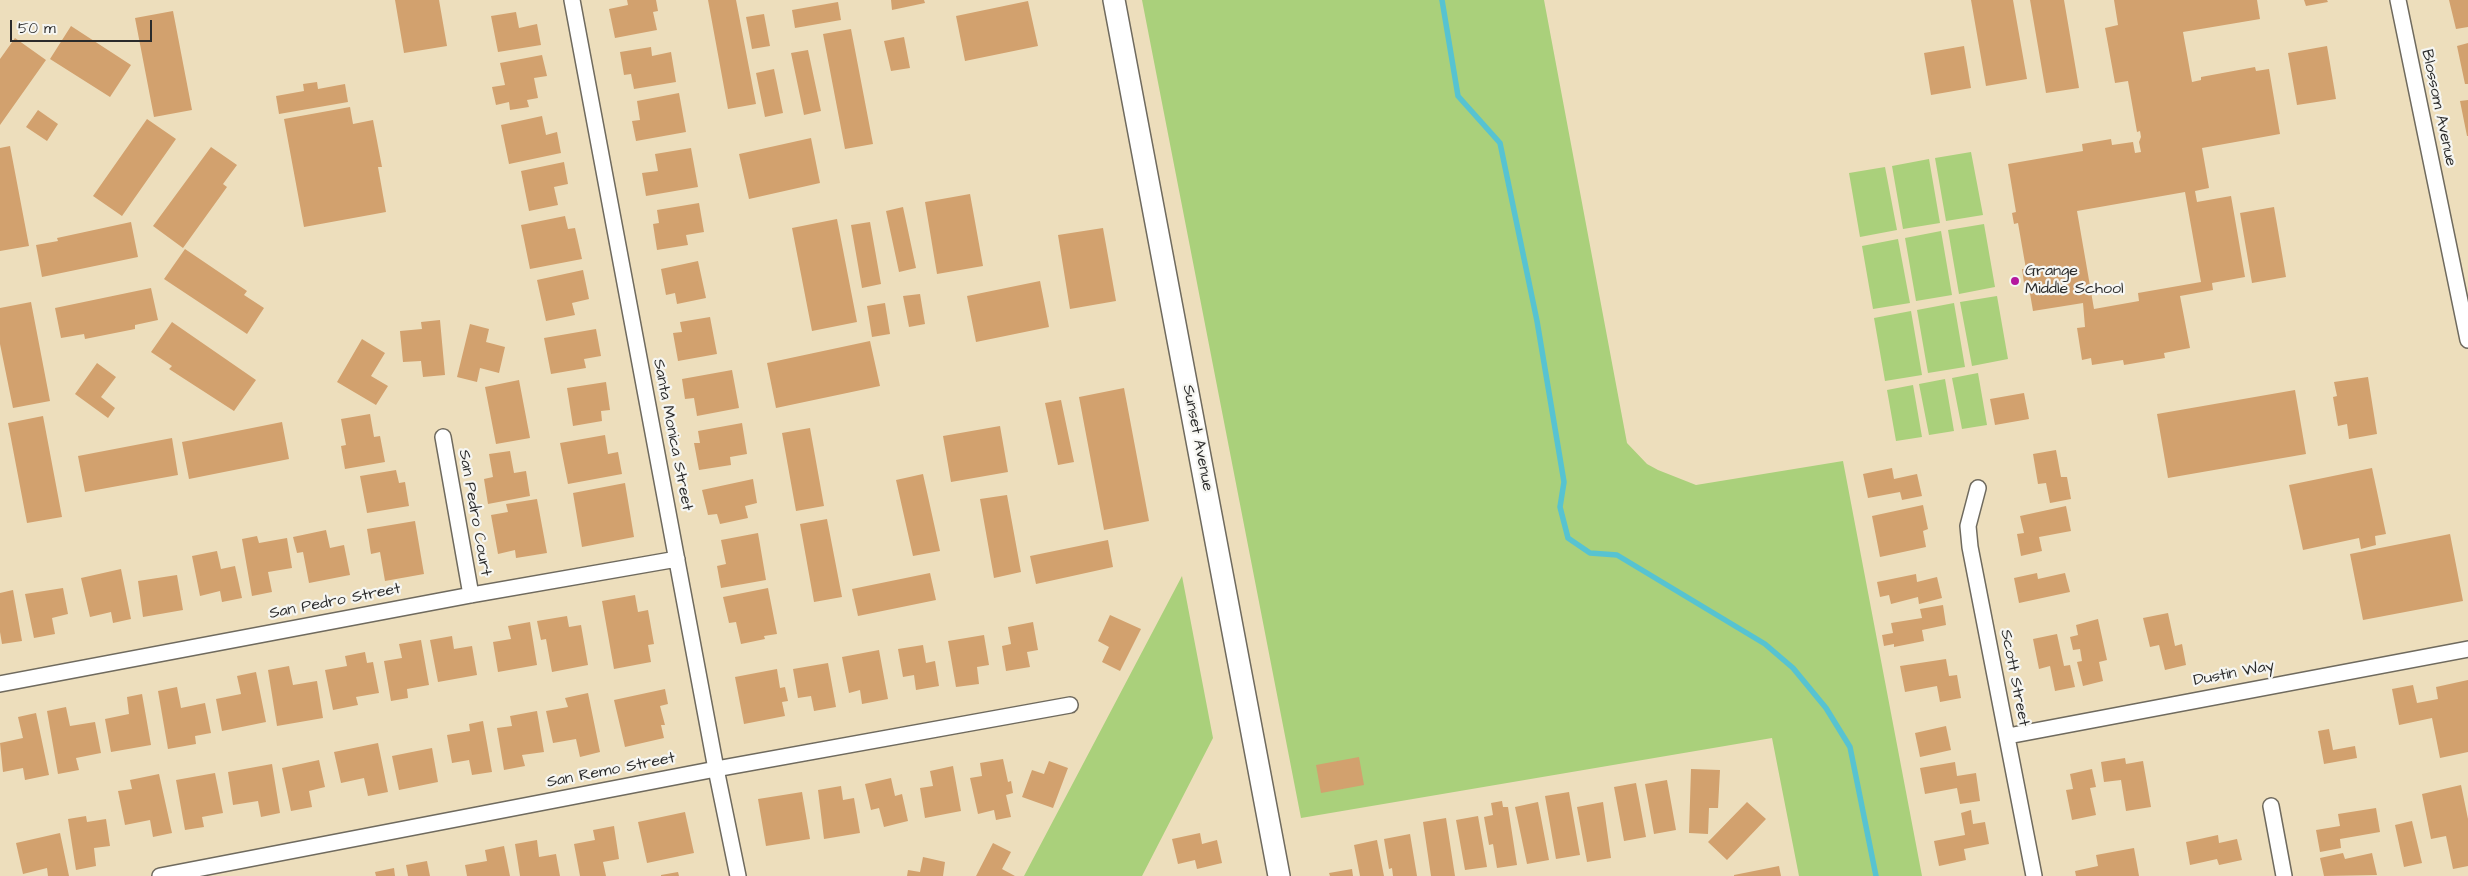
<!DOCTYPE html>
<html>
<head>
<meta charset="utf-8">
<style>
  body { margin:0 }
  #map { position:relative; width:2468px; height:876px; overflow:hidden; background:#eddebc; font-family:"Architects Daughter",sans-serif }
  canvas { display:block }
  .scale { position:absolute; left:10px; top:20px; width:142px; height:22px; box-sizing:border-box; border:2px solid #2b2b2b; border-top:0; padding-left:6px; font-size:15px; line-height:18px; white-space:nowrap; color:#2b2b2b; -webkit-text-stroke:4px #f6f6f2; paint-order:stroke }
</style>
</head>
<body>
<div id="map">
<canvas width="2468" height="876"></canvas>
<div class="scale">50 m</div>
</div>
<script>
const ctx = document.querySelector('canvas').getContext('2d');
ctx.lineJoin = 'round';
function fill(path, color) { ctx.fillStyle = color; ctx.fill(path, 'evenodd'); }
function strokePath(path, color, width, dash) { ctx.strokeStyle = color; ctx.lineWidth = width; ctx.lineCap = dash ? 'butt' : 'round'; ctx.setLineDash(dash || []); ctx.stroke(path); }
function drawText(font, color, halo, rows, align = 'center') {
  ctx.font = font + ' "Architects Daughter",sans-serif'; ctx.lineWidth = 4.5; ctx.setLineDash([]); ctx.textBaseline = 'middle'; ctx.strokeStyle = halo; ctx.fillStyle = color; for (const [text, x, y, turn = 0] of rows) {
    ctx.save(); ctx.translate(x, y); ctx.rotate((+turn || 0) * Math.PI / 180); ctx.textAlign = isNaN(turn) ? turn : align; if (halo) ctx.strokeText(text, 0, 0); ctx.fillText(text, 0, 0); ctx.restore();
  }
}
const green = new Path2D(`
  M1142,0H1544L1627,443L1647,464L1658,470L1696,485L1843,461L1922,876H1799L1772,738L1301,818Z
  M1971,152L1983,215L1946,221L1935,158Z
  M1929,159L1940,223L1903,229L1892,166Z
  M1885,167L1897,230L1860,237L1849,173Z
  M1984,224L1995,287L1959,294L1948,230Z
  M1941,231L1952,295L1916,301L1905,238Z
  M1898,239L1910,303L1873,309L1862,246Z
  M1997,296L2008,359L1972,366L1960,302Z
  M1954,303L1965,367L1928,373L1917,310Z
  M1911,311L1922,375L1885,381L1874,318Z
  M1978,373L1987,425L1962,429L1952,378Z
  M1945,379L1954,431L1929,435L1919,384Z
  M1913,385L1922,437L1896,441L1887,390Z
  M1182,576L1213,738L1142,876H1024Z`);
const stream = new Path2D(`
  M1442,0L1458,96L1500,143L1537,321L1564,482L1560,507L1568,538L1590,553L1617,555L1765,644L1793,668L1826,708L1850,747L1876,876`);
const building = new Path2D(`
  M395,0H439L447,46L404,53Z
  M627,0H656L658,11L653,12L657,30L615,38L609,9L628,5Z
  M708,0H736L756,104L728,109Z
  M891,0H924L925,3L892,10Z
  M1971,0H2013L2027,79L1986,86Z
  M2030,0H2064L2079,88L2046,93Z
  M2114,0H2257L2260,19L2183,32L2192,82L2201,80V77L2255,67L2256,71L2269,69L2280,134L2202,148L2209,188L2195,191L2197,202L2231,196L2245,277L2212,283L2213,290L2180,296L2190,348L2164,353L2165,358L2124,365L2123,360L2092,365L2091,358L2082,360L2077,328L2085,327L2083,303L2033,311L2028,282L2024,283L2022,269H2026L2018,223L2014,224L2012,213L2016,212L2008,164L2083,151L2082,144L2111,139L2112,145L2133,142L2135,153L2141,152L2139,142L2141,137L2140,131L2137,132L2128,81L2115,83L2105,28L2118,25ZM2185,192L2201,282L2138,293L2139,301L2094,309L2077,211Z
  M2304,0H2327L2328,2L2306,6Z
  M2449,0H2468V27L2456,29Z
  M1028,1L1038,46L965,61L956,16Z
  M838,2L841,20L795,28L792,10Z
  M173,11L192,110L154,117L135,18Z
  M516,12L519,28L537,24L541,45L498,52L491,16Z
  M764,14L770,46L752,49L746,17Z
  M71,26L131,65L110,97L50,59Z
  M851,29L873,144L845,149L823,34Z
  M904,37L910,68L891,71L884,41Z
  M15,38L46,60L0,125V59Z
  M2468,43V84H2465L2457,46Z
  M1964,46L1971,88L1931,95L1924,53Z
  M2327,46L2336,99L2297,105L2288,53Z
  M651,47L652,56L671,52L676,82L634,89L631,74L624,75L620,52Z
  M808,50L821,111L804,115L791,53Z
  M542,55L547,76L534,78L538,98L527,100L529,107L510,110L509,102L496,105L492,87L505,85L500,63Z
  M774,69L783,113L765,117L756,73Z
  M317,82L318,89L345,84L348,102L279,114L276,96L304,91L303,84Z
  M679,93L686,132L636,141L632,121L640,120L637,101Z
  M2468,100V136H2467L2460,101Z
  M350,107L353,124L373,120L382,167H378L386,212L304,227L284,119Z
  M38,110L58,124L47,141L26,127Z
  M542,116L546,135L557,132L561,153L509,164L501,125Z
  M147,119L176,139L122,216L93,196Z
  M811,138L820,183L749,199L739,154Z
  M10,146L29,246L0,251V148Z
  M211,147L237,165L223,184L227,187L183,248L153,226Z
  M691,148L698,187L646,196L642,173L658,171L655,154Z
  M564,162L568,184L554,187L558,205L529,211L521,171Z
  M970,194L983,266L937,274L925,202Z
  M699,203L704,232L686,235L688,245L657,250L653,224L659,223L657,210Z
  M903,207L916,268L899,272L886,211Z
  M2274,207L2286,277L2252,283L2240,213Z
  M565,216L568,229L575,228L582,259L530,269L521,225Z
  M837,219L857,322L812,331L792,228Z
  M131,222L138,257L42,277L36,245L58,241L57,238Z
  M870,222L881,284L862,288L851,225Z
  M1103,228L1116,301L1070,309L1058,235Z
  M185,249L247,291L244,295L264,308L247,334L164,279Z
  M698,261L706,298L677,304L675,293L666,295L661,269Z
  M583,270L589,299L572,303L575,315L546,321L537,280Z
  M1040,281L1049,327L976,342L967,296Z
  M151,288L158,320L135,325V329L85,339L84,334L61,338L55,308Z
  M920,294L925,324L909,327L903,296Z
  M31,302L50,401L13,408L0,344V308Z
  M885,303L890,334L872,337L867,306Z
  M710,317L717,354L678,361L673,333L682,332L680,322Z
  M440,320L445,375L423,377L421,361L403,362L400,331L422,329L421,322Z
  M172,322L256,380L234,411L169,369L172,366L151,352Z
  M470,324L489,329L486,342L505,347L499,373L480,368L477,382L457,377Z
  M596,329L601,356L584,359L586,368L551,374L544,338Z
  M362,339L385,353L371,376L388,386L376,405L337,382Z
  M870,341L880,386L776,408L767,363Z
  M97,363L116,377L101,397L115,408L108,418L75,394Z
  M732,370L739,408L697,416L694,398L685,399L682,379Z
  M2368,377L2377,434L2349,439L2347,424L2338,426L2333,397L2337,396L2334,382Z
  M519,380L530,438L496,444L485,387Z
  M606,382L610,410L601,411L602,421L573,426L567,388Z
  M1124,388L1149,521L1104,530L1079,397Z
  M2295,390L2306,454L2168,478L2157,414Z
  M2024,393L2029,419L1995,425L1990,399Z
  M1061,400L1074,462L1058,465L1045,403Z
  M370,414L374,437L380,436L385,462L345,469L341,446L346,445L341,419Z
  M43,416L62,517L27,523L8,423Z
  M282,422L289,459L189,479L182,442Z
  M742,423L747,454L730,457L731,465L699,470L694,443H700L698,431Z
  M1000,426L1008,472L951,482L943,436Z
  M810,428L824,506L796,511L782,433Z
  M605,435L608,454L618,452L622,474L568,484L560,443Z
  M172,438L178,475L85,492L78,456Z
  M2056,450L2061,477H2067L2071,499L2050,503L2046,483L2038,484L2033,454Z
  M510,451L514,473L526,471L530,496L488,504L484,479L493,477L489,454Z
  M1892,468L1894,479L1917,474L1922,496L1902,500L1900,492L1868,498L1863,474Z
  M2372,468L2386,534L2375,536L2376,545L2361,549L2359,538L2303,550L2289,485Z
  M396,470L399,483L405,482L409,506L367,513L360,476Z
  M923,474L940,551L913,556L896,480Z
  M753,479L757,503L745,506L748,518L720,524L717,514L708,515L702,490Z
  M625,483L634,537L582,547L573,493Z
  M1007,495L1021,572L994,578L980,499Z
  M537,499L547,553L516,558L515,550L498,554L491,515L508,512L506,504Z
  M1923,505L1928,529L1923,531L1926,547L1880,557L1872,516Z
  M2066,506L2071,531L2039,537L2042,551L2021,556L2017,534L2024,533L2020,516Z
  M827,519L842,597L814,602L800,524Z
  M415,521L424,574L385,581L380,552L371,554L367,529Z
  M326,530L330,548L344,545L350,575L309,583L303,552L297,553L293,537Z
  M758,533L766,580L721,588L717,566L726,564L721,540Z
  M2450,534L2463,601L2363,620L2350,554Z
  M257,536L259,543L287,538L292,568L268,572L272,592L252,596L242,539Z
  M1108,540L1113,567L1036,584L1030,556Z
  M217,551L221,569L235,566L242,598L222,602L220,591L200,596L192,556Z
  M121,569L131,619L113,623L111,612L90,617L81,578Z
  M930,573L936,600L858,616L852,589Z
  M2037,573L2038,579L2065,573L2070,592L2019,603L2014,578Z
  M1916,574L1917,582L1937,577L1942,598L1919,604L1918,597L1891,604L1889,595L1880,597L1877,582Z
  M177,575L183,610L143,617L138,581Z
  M63,588L68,614L52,618L55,634L34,638L25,594Z
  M768,588L777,634L764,636L765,639L741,644L736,622L729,623L723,597Z
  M13,590L22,641L2,644L0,632V593Z
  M635,595L638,612L648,610L654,644L648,645L651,662L614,669L602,601Z
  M1943,605L1946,625L1922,630L1924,641L1894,647V644L1884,646L1882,635L1893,633L1891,623L1922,618L1920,609Z
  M2168,613L2175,646L2182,644L2186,665L2165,670L2159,645L2150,647L2143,618Z
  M1110,615L1141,629L1120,671L1102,662L1109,647L1098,641Z
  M567,616L569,627L581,625L588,665L552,672L546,639L541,640L537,621Z
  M2098,619L2107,660L2099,662L2103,681L2083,686L2077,662L2082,661L2080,649L2073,650L2070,637L2078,635L2076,625Z
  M530,622L537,665L498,672L493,642L511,639L508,626Z
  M1033,622L1038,650L1027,652L1030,667L1006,671L1002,646L1011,644L1008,627Z
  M2057,634L2064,666L2070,665L2075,687L2055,691L2050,666L2039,669L2033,639Z
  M984,635L989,665L977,667L979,684L956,687L948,641Z
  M452,636L454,649L472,646L477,675L438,682L430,640Z
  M421,640L429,685L407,689L408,698L391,701L384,661L402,658L399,644Z
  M923,645L926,663L935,661L939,686L916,690L914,675L903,677L898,649Z
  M879,650L888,699L862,704L860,690L849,693L842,657Z
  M365,652L367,663L373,662L379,693L356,697L358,705L333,710L325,670L347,666L345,656Z
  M1946,659L1949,676L1957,675L1961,698L1940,702L1937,686L1905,692L1900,666Z
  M828,663L836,707L814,711L811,696L798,698L793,669Z
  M289,666L293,685L317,681L323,718L277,726L268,670Z
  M777,669L780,688L785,687L788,701L782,702L785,716L744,724L735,677Z
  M256,672L266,722L222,731L216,699L241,694L237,676Z
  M2468,680V752L2440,758L2432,718L2399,725L2392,689L2413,685L2417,703L2438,699L2436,687Z
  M177,687L181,708L205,703L211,733L195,736L196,744L168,749L158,691Z
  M665,689L668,704L660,706L665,725H661L664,738L625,747L614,700Z
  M588,693L600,752L580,757L576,739L553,743L546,711L568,707L565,698Z
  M142,694L151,745L111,752L105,719L129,714L127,697Z
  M66,707L70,726L95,722L101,753L76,758L79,770L58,774L47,711Z
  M537,711L544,752L522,755L525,766L504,770L497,728L512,726L510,716Z
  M36,713L49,775L25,780L23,768L3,772L0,743L23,738L18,717Z
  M483,721L492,772L472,775L469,760L452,763L447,735L470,731L469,724Z
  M1946,726L1951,750L1920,757L1915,733Z
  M2329,729L2333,750L2355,746L2357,758L2324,764L2318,731Z
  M378,743L388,792L368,796L364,778L341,783L334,752Z
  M432,748L438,782L399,790L392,756Z
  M1359,757L1364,785L1321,793L1316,765Z
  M2125,758L2126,764L2143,761L2151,807L2126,811L2121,780L2104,782L2101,762Z
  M1003,759L1008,782L1011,781L1013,793L1006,795L1011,817L996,820L994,810L978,814L970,778L982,776L980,763Z
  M319,760L325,787L309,791L312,807L291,811L282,768Z
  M1049,761L1068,768L1053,808L1022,797L1032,770L1044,774Z
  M1955,762L1957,776L1976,773L1980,801L1960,804L1957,788L1925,794L1920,768Z
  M272,764L280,813L261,817L258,801L233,805L228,772Z
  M953,766L961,811L925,818L920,788L933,786L930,771Z
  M1691,769L1720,770L1718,808H1709L1708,834L1689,833Z
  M2092,769L2096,787L2090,788L2096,815L2072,820L2066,790L2073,789L2070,774Z
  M215,773L223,813L202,817L204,827L185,830L176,780Z
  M159,774L172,833L153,837L150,820L125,825L118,791L132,789L130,780Z
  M891,778L895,796L902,794L908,821L884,827L879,808L871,810L865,784Z
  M1667,780L1676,830L1654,834L1645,784Z
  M1636,783L1646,837L1624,841L1614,787Z
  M2461,785L2468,819V866L2453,869L2446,836L2431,839L2422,794Z
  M841,786L843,800L854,798L860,833L824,839L818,790Z
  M802,792L810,839L766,846L758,799Z
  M1569,792L1580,855L1556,859L1545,796Z
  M1502,801L1503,807H1508L1517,865L1497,868L1493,844L1489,845L1484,817L1493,815L1491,803Z
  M1538,802L1549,860L1527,864L1515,807Z
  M1603,802L1611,858L1587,862L1577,807Z
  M1747,802L1766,819L1727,860L1708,842Z
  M2376,808L2380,832L2340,839L2341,848L2320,852L2316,830L2340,826L2338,814Z
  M1971,810L1973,824L1985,822L1989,844L1964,849L1966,860L1939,866L1934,841L1965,835L1961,813Z
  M685,812L694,853L647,863L638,822Z
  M86,816L87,822L106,819L110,846L94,848L96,866L76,870L68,819Z
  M1478,816L1487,867L1465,870L1456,820Z
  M1446,818L1455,876H1431L1423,822Z
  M2412,821L2422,863L2404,867L2395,825Z
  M614,826L619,859L603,862L606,876H580L574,844L595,840L593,830Z
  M60,833L69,876H48L47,868L23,874L16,843Z
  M1200,833L1202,844L1217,840L1222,863L1197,869L1195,860L1178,864L1172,839Z
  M1410,834L1417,876H1393L1392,868L1389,869L1384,839Z
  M2218,835L2219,843L2237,839L2242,860L2219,865L2217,859L2190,865L2186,842Z
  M537,840L539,857L556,854L560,876H520L515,844Z
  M1377,840L1384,876H1360L1354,845Z
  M993,843L1011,852L1002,869L1015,876H976Z
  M504,846L510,876H467L465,865L487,861L485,850Z
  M2134,848L2139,876H2076L2075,871L2098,866L2096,855Z
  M2343,853L2345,859L2372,853L2377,875L2324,876L2320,858Z
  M923,857L945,862L943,876H907L908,870L920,872Z
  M427,861L430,876H408L406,865Z
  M1779,866L1781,876H1734V875Z
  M394,868L395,876H376L375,872Z
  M1352,869L1353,876H1330L1329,873Z
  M678,872L679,876H661V875Z`);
const minor = new Path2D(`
  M572,0L716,769L738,876
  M2398,0L2468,340
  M443,437L471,595
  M1978,488L1968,526L1970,547L2034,876
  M0,684L471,595L677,559
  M2008,736L2468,649
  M2271,806L2284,876
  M160,876L716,769L1070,705`);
const secondary = new Path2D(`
  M1114,0L1279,876`);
const markers = [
  [2015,281,5,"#b5179e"]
];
const streetNames = [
  ["Blossom Avenue",2438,108,78],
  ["Santa Monica Street",672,435,79],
  ["Sunset Avenue",1197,438,79],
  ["San Pedro Court",474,513,80],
  ["San Pedro Street",335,602,-11],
  ["Dustin Way",2234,674,-11],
  ["Scott Street",2014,678,79],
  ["San Remo Street",611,771,-11]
];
const poiNames = [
  ["Grange",2025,272],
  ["Middle School",2025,290]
];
fill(green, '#aad07b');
strokePath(stream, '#57c3d1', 5.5);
fill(building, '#d2a16e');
strokePath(minor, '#6f6a5e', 18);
strokePath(secondary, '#6f6a5e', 24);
strokePath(minor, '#fff', 15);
strokePath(secondary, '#fff', 21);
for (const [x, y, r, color] of markers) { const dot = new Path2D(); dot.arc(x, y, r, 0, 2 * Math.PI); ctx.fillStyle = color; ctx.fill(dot); strokePath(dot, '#f6f6f2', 2); }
drawText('16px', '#2b2b2b', '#f6f6f2', streetNames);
drawText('16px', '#2b2b2b', '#f6f6f2', poiNames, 'left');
</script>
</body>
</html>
